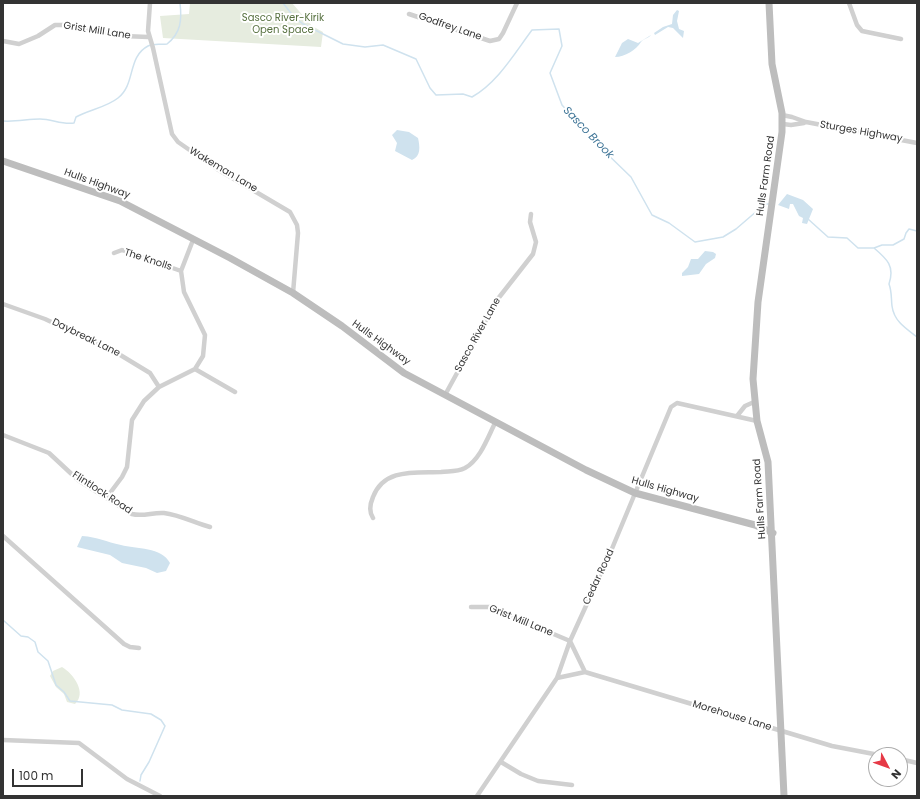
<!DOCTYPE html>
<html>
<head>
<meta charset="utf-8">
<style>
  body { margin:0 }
  #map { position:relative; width:920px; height:799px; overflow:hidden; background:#fff; font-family:Poppins,sans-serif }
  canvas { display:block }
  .frame { position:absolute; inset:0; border:4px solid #333; pointer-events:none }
  .north { position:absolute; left:868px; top:747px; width:40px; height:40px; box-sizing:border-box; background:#fff; border:1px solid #adadad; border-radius:50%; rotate:131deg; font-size:11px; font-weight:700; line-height:16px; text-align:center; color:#333 }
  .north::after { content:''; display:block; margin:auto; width:14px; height:18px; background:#e63946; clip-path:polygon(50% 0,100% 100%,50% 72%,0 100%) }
  .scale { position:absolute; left:12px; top:769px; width:71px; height:18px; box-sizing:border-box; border:2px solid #333; border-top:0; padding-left:5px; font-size:12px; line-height:14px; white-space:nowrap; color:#333; -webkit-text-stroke:3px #fff; paint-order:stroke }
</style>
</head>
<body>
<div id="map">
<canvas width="920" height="799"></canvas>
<div class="frame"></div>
<div class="north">N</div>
<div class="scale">100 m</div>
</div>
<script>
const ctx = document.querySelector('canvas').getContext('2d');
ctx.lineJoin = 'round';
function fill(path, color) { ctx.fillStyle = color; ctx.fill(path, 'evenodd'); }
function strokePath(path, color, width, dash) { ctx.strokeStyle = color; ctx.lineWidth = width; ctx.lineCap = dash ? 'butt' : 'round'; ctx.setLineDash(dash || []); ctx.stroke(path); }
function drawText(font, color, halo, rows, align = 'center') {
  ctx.font = font + ' Poppins,sans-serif'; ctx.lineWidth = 4; ctx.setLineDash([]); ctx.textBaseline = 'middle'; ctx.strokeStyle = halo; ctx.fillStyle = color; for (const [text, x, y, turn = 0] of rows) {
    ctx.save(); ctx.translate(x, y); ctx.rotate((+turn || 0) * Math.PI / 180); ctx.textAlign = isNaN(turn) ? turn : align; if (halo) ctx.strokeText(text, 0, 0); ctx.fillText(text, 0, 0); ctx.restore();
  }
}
const green = new Path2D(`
  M190,3H292L312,26L323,32L321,47L163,38L160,16L189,14Z
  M62,667C74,674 87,693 75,704L67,702L64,694L56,687L50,676L53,671Z`);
const water = new Path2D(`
  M677,10L679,11L677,21L679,29L684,31L683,38L673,28L668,27L655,35L654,33L663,27L672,24L673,15Z
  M651,35C649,38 643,39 641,42C636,50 625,57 615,57L622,43L628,39L638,43Z
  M397,130L409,132L418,138C420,147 421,156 412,160L395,151L397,143L392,135Z
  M787,194L803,200L813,209L807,224L802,223L803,218L799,216L793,204H790L789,209L778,205Z
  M705,251L713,252L716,254L715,258L706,264L699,274L682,276V273L688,267L691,259H698Z
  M82,536C98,537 106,542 121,545C136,549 162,547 170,563L166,571L157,573L146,568L122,563L110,555L77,547Z`);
const stream = new Path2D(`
  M283,3L294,17L303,24L343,44L365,47L383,45L416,59L430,88L436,95L463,94L472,97C498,82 514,54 532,30L559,29L562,46L550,73L562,105L600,147L631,177L652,215L669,223L695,242L723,237L736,229L765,204H769
  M3,121C16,122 28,119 40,119C52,119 62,125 74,123L76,117C89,110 107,107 118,98C136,84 127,57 148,46C154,43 161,45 167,44C181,33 182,20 180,3
  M808,219L828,237L847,238L858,248H874L882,245H893L904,239L906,233L909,229L917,231
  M874,248C887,259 895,266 889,284C892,292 891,298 892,306C894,321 905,328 917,337
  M3,620L21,636L28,637L35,642L38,652L48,661L56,685L64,692L70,701L112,705L122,710L151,714L161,720L165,726L149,762L141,775L140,781`);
const street = new Path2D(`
  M150,3L148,31L153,48L172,134L178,142L217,169L290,212L297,225L298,233L293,293
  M849,3L857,25L862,31L901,39
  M409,14L490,41L499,39L503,33L517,3
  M3,41L19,44L38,36L55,25H70L124,36L148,37
  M782,115L792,117L806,122L917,143
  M783,124L791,125L804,123
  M114,253L122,250L181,271
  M3,304L45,319L117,353L150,373L159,387
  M195,369L235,392
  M445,395L497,300L533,254L536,242L530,222L531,214
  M737,416L745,406L754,402
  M3,435L49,453L78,480L132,514C143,517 153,512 164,513C180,515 195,523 210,527
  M107,497L122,477L127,467L132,420L144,401L159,387L195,369L203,356L205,335L184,292L181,271L193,240
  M373,518C369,512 370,504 373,497C384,468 415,473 441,472C450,471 457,472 465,468C480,460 488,437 495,423
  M3,536L124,644L130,647L139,648
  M471,607H490L570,641L585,672
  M557,678L585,672L832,746L879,755
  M3,740L79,743L127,779L160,796
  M900,759L917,763
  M501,762L521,774L538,781L572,785
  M477,796L557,678L570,641L611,551L671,407L677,403L757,421`);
const secondary = new Path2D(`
  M769,3L772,64L782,113V132L758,302L753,379L757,421L768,462L784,796
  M3,161L120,201L230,258L293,293L342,326L404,373L586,470L635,493L755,525L773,533`);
const parkNames = [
  ["Sasco River-Kirik",283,18],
  ["Open Space",283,30]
];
const streetNames = [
  ["Godfrey Lane",450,27,19],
  ["Grist Mill Lane",97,31,9],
  ["Sturges Highway",861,132,10],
  ["Wakeman Lane",223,170,31],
  ["Hulls Farm Road",766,176,-82],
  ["Hulls Highway",97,184,20],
  ["The Knolls",148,260,18],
  ["Sasco River Lane",478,335,-61],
  ["Daybreak Lane",86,338,26],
  ["Hulls Highway",381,343,36],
  ["Hulls Highway",665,490,16],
  ["Flintlock Road",102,493,33],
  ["Hulls Farm Road",760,499,-94],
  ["Cedar Road",599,577,-65],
  ["Grist Mill Lane",521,621,22],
  ["Morehouse Lane",732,716,17]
];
const waterNames = [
  ["Sasco Brook",588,133,46]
];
fill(green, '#e6ecdf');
fill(water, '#cfe2ee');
strokePath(stream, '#cfe2ee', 1.5);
strokePath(street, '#d0d0d0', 4.5);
strokePath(secondary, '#bdbdbd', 7);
drawText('10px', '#56703f', '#fff', parkNames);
drawText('10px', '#333', '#fff', streetNames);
drawText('italic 11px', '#3f7597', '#fff', waterNames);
</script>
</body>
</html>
